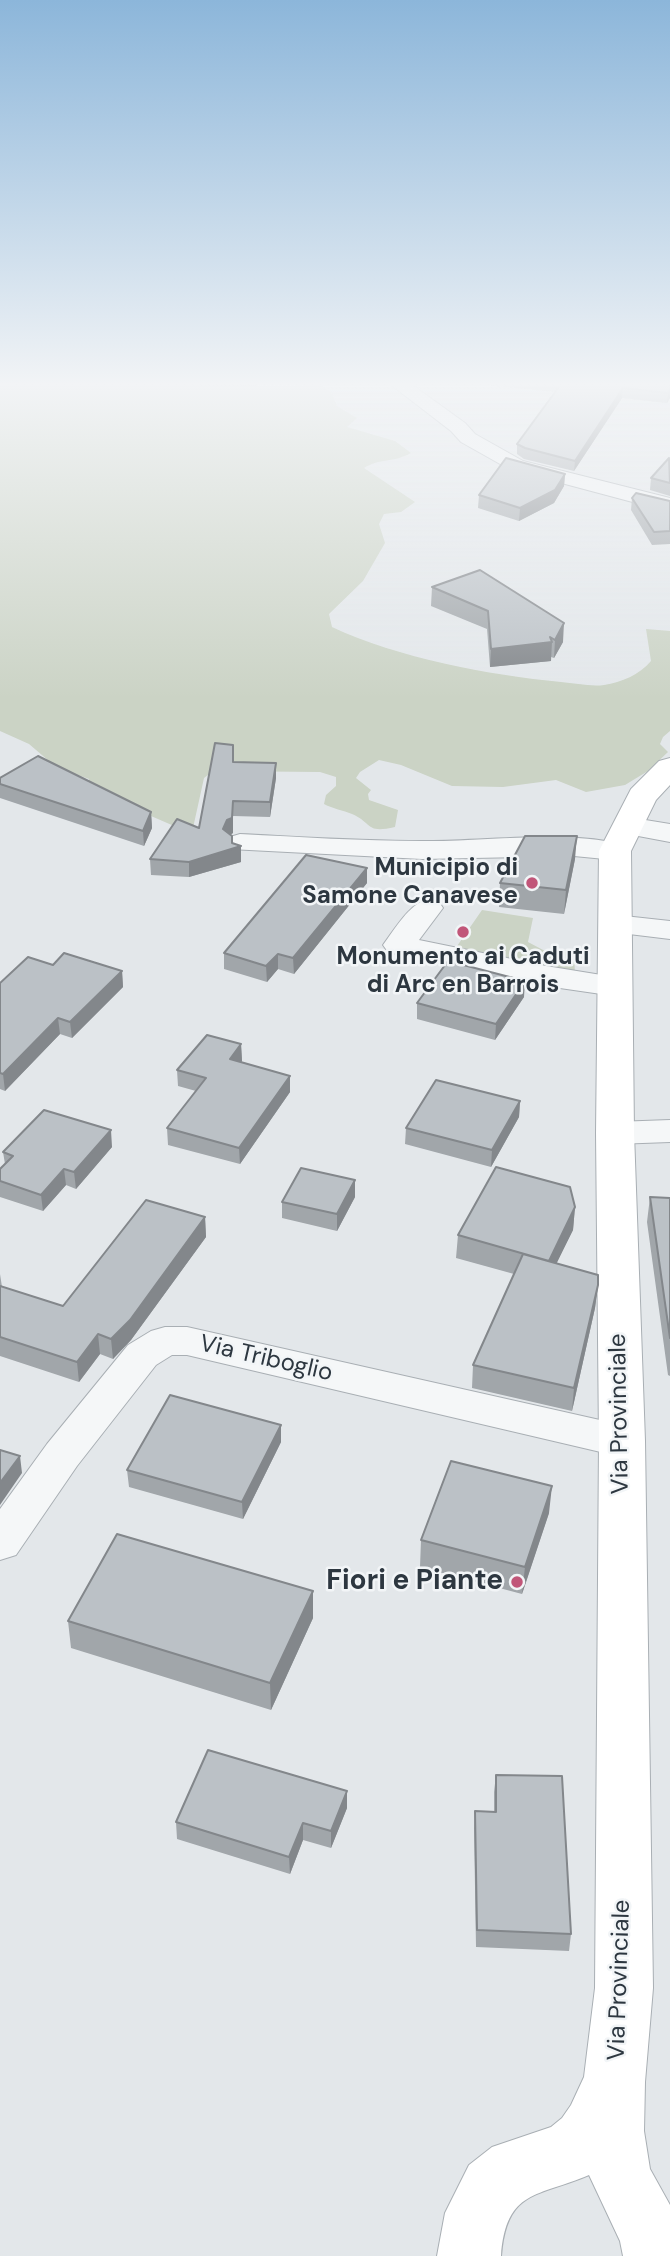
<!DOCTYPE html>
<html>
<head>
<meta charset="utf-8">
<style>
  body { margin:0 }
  canvas { display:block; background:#e3e7ea }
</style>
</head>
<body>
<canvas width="670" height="2256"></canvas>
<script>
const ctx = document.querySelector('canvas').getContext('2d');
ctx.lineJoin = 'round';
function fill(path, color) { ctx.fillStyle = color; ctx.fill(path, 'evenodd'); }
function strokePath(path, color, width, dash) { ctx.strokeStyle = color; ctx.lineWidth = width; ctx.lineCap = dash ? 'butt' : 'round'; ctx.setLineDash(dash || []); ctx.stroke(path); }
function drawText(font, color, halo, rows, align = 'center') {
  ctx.font = font + ' "DM Sans",sans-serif'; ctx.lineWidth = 5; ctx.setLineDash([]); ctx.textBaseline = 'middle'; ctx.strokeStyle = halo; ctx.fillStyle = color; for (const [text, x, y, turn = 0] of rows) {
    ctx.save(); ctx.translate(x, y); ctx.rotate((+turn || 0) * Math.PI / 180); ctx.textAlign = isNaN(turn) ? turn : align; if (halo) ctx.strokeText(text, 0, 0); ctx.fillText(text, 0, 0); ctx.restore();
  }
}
const green = new Path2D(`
  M0,384L323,386L331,392L337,406L357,418L347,427L395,441L411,453C393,463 380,458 364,468L415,502L401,512L384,514L379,524L385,543L363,581L329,614L332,627C398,658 489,675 561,682C575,683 591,687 604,685C622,682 639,675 651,661L646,629L670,631V731L663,737L660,744L668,752L648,771L625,785L586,792L556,780L503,787L452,786L401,765L379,760L360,772L356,778L371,790L368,794L369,800L398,810L395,827C365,834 373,823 352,814C343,810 333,809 324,804L326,795L336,786V777L320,772L213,771L204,778L193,828L174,826L89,789V779L56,767L29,744L0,731Z
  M482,910L533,918L528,942L545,951L574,952L575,975L455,949Z`);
const street = new Path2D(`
  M390,384H411L465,423L475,434L523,461L670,498V512L509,469L461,442L451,431Z
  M627,817L670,824V842L617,832L613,826L617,820Z
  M240,834C301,837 361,841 422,841C487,842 562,829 625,845L630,851L625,857L615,860L574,856L422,859L230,849L226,843L230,837Z
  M428,899L439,902L443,908L419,940L546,966L626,979L631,986L626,993L615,996L546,986L388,952L383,945C395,929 409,904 428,899Z
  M615,915L670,921V939L604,931L600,924L604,917Z
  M670,1120V1142L615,1144L603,1141L597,1133L603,1125L615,1122Z
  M165,1327H187L622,1425L637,1430L643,1441L637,1452L622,1457L187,1355H172L156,1365L77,1466L16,1555L0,1560V1509L47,1444L128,1345L151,1331Z`);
const secondary = new Path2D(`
  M670,758V785L656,800L631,851L634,1133L645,1441L653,1988L645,2082L644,2131L650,2169L670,2205V2256H623L620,2241L589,2175C538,2197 506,2189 501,2256H437L445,2213L469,2165L492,2147L551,2127L562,2118L571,2105L584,2077L595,1988L599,1441L596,1133L599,851L631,789L659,761Z`);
const wall = new Path2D(`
  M477,384H670V398L667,403L622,398L574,471L524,459L517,454V444L555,392Z
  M670,458V496L650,490L651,478Z
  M565,474L564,486L554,503L519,521L478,508L479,495Z
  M632,498L670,501V544L652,545L631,510Z
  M432,587L563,642L554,658L551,657V661L490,667L487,629L431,606Z
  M234,762L276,778L270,817L233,816V833L230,835L232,843L241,846V862L189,877L151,875L150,859L199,828Z
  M0,778L151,812L152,828L144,846L0,798Z
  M575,859L564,914L499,907L500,883Z
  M367,868V883L294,974L278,969L267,982L224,969V953Z
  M53,965L122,971L123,987L72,1038L60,1034L5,1091L0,1089V983Z
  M524,997L495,1040L417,1019V1003Z
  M241,1044L242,1061L241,1062L290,1076V1092L240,1164L168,1145L167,1128L196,1091L178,1086L177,1070Z
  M520,1101L519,1117L491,1167L405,1144L406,1128Z
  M112,1147L76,1189L66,1185L43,1211L0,1197V1169L5,1164L3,1152Z
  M355,1180V1197L337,1231L282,1218V1202Z
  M650,1197L670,1198V1376L668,1375L647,1222Z
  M575,1207L573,1230L556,1263L598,1285L595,1308L572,1411L472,1388L473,1365L514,1274L456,1258L458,1235Z
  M205,1217L206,1237L131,1340L113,1359L100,1354L79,1382L0,1356V1274L2,1287L63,1306Z
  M281,1425V1442L243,1519L129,1487L127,1470Z
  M549,1513L522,1594L420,1567L421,1540Z
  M313,1618L271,1710L71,1648L68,1621Z
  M496,1775L571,1934L569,1951L476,1947L474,1828L475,1811H494V1792Z
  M347,1791V1808L331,1848L303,1840L290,1874L177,1839L176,1822Z`);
const shadedWall = new Path2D(`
  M623,388L622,398L574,471L575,461Z
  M670,390V398L667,403L668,393Z
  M565,474L564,486L554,503L519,521L520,508Z
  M564,623L563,642L554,658L555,640Z
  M552,642L551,661L490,667L491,649Z
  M276,763V778L270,817V802Z
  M233,801V833L228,836L223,829Z
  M151,812L152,828L144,846L143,831Z
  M577,836L575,859L564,914L566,890Z
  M241,846V862L189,877V862Z
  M367,868V883L294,974L293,958Z
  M278,954V969L267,982L266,966Z
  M122,971L123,987L72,1038L70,1022Z
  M525,981L524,997L495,1040L496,1024Z
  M58,1018L60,1034L5,1091L3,1074Z
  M241,1044L242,1061L230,1075V1059Z
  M290,1076V1092L240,1164L239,1148Z
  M520,1101L519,1117L491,1167L492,1150Z
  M111,1130L112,1147L76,1189L74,1172Z
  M64,1169L66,1185L43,1211L41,1195Z
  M355,1180V1197L337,1231V1214Z
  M575,1207L573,1230L547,1283L549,1261Z
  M205,1217L206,1237L131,1340L113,1359L111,1339Z
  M598,1285L595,1308L572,1411L574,1388Z
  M98,1334L100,1354L79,1382L77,1362Z
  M281,1425V1442L243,1519L242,1502Z
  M20,1456L22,1473L0,1505V1483Z
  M552,1486L549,1513L522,1594L525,1567Z
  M313,1591V1618L271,1710L270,1683Z
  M347,1791V1808L331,1848V1831Z
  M303,1823V1840L290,1874L289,1857Z`);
const building = new Path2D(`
  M561,384H670V390L668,393L623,388L575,461L525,448L517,444Z
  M506,458L565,474L555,490L520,508L479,495Z
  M669,458L670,483L651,478Z
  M636,493L670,501V531L654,532L632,498Z
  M480,570L564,623L555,640L550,637L552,642L491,649L488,611L432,587Z
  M215,743L233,745V762L276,763L270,802L233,801L232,818L227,820L223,829L232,836V843L241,846L189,862L150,859L177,819L199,828Z
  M38,756L151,812L143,831L0,784V778Z
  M525,836H577L566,890L500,883Z
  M306,855L367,868L293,958L278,954L266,966L224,953Z
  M64,953L122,971L70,1022L58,1018L3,1074L0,1073V983L28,957L53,965Z
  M448,961L525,981L496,1024L417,1003Z
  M207,1035L241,1044L230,1059L290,1076L239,1148L167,1128L206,1078L177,1070Z
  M436,1080L520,1101L492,1150L406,1128Z
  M44,1110L111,1130L74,1172L64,1169L41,1195L0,1181V1169L13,1156L3,1152Z
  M496,1167L570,1187L575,1207L549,1261L458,1235Z
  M301,1168L355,1180L337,1214L282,1202Z
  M650,1197L670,1198V1338Z
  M146,1200L205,1217L130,1320L111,1339L98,1334L77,1362L0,1337V1286L63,1306Z
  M523,1254L598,1275V1285L574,1388L473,1365Z
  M170,1395L281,1425L242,1502L127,1470Z
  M0,1450L20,1456L0,1483Z
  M451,1461L552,1486L525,1567L421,1540Z
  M117,1534L313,1591L270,1683L68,1621Z
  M208,1750L347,1791L331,1831L303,1823L289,1857L176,1822Z
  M496,1775L562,1776L571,1934L477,1930L475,1811L496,1812Z`);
const markers = [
  [532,883,7,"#c15679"],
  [463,932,7,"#c15679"],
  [517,1582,7,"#c15679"]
];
const poiNames = [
  ["Municipio di",518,869],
  ["Samone Canavese",518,897],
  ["Monumento ai Caduti",463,958,"center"],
  ["di Arc en Barrois",463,986,"center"]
];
const streetNames = [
  ["Via Triboglio",266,1359,13],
  ["Via Provinciale",620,1414,-91],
  ["Via Provinciale",620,1980,-88]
];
const nearPoinames = [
  ["Fiori e Piante",503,1582]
];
fill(green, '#cbd3c5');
strokePath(street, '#a9afb4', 2);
strokePath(secondary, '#a9afb4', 2);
fill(street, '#f5f7f8');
fill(secondary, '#fff');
fill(wall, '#a1a6aa');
fill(shadedWall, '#83878b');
fill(building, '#bbc1c6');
strokePath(building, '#83878b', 2);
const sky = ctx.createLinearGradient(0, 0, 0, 699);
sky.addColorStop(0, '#8cb6da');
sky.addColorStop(0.55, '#f2f4f6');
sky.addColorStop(1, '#f2f4f600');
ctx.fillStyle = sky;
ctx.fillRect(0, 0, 670, 699);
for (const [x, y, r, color] of markers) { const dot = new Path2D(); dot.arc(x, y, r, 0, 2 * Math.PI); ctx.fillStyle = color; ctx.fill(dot); strokePath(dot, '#f2f5f7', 2.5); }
drawText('bold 24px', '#2d3740', '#f2f5f7', poiNames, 'right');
drawText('24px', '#2d3740', '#f2f5f7', streetNames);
drawText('bold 28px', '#2d3740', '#f2f5f7', nearPoinames, 'right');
</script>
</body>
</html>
